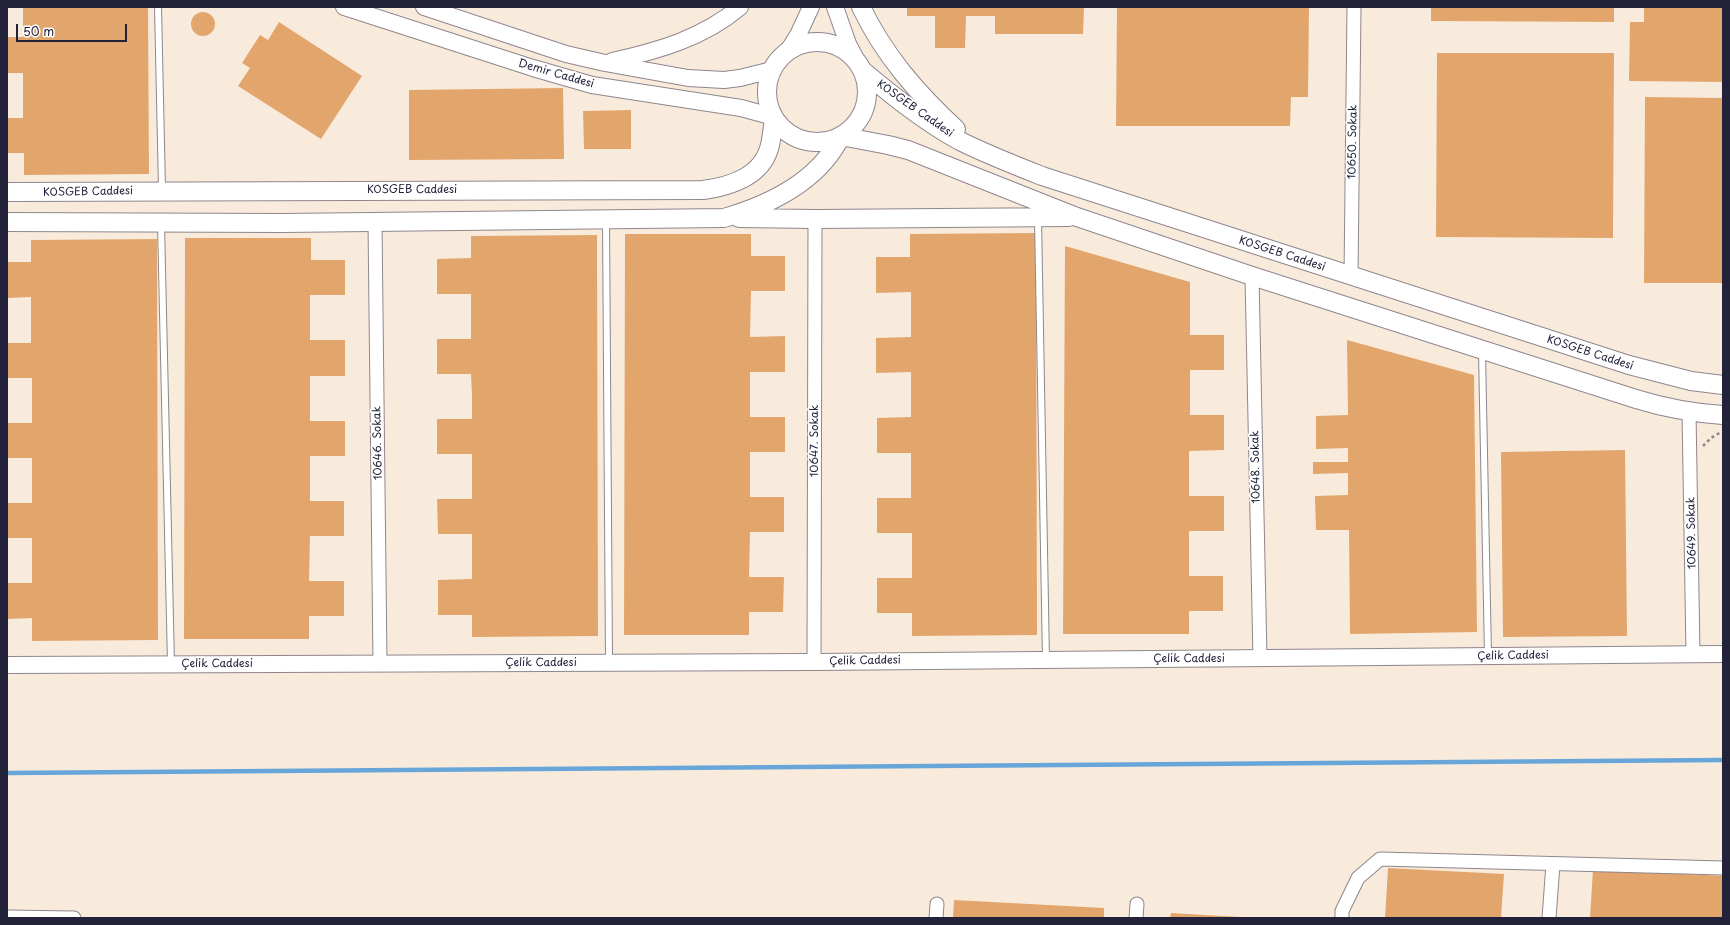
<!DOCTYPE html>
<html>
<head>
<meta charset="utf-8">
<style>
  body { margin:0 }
  #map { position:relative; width:1730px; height:925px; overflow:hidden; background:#f9ebdc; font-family:"Playpen Sans",sans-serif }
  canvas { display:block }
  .frame { position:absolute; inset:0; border:8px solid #22223b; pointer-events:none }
  .scale { position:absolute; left:16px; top:24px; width:111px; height:18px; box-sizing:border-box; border:2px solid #22223b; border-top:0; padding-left:5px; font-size:12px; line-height:14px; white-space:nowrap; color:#22223b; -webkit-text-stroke:3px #fff; paint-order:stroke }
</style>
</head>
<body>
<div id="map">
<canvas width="1730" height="925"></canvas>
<div class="frame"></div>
<div class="scale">50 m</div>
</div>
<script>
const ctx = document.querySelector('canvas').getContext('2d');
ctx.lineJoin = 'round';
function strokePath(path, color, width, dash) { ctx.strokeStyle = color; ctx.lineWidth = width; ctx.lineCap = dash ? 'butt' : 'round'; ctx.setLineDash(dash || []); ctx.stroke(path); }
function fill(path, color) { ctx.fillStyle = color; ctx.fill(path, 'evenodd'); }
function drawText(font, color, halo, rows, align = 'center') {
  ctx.font = font + ' "Playpen Sans",sans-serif'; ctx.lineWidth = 3.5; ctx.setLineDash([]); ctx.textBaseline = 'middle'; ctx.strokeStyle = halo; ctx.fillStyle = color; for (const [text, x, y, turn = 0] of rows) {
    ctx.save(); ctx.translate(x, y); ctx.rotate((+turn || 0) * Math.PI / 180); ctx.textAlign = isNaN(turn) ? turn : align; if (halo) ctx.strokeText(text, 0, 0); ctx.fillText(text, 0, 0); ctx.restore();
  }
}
const stream = new Path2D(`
  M7,773L1723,760`);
const building = new Path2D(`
  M23,7H148L149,174L24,175V153H7V118H23V73H7V37H23Z
  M907,7H1084L1083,34H995V16H966L965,48H935V16H907Z
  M1117,7H1309L1308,97H1291L1290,126H1116Z
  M1431,7H1614V22L1431,21Z
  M1644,7H1723V82L1629,81L1630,22H1644Z
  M191 24a12 12 0 1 1 24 0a12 12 0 1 1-24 0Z
  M279,22L362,76L321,139L238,86L250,68L242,63L260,35L268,40Z
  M1437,53H1614L1613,238L1436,237Z
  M563,88L564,159L409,160V90Z
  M1645,97L1723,98V283H1644Z
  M631,110V149H584L583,111Z
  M1036,233L1037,635L912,636V613H877V578H912V533H877V498H911V453H877V418L911,417V372L876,373V338L911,337V292L876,293V257H910V234Z
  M625,234H751V256H785V291H751L750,337L785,336V372H750V417H785V452H750V497H784V532H750L749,577H784L783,612H749V635H624Z
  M597,235L598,636L472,637V615H438V580L472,579V534H438L437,499H472V454H437V419H472V396L471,374H437V339H471V294H437V259L471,258V236Z
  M185,238H311V260H345V295H310V340H345V376H310V421H345V456H310V501H344V536H310L309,581H344V616H309V639H184Z
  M157,239L158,640L32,641V618L7,619V583H32V538H7V503H32V458H7V423H32V378H7V343H31V297L7,298V262H31V240Z
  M1065,246L1190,282V335H1224V370H1190V415H1224V450L1189,451V496H1224V531H1189V576H1223V611H1189V634H1063Z
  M1347,340L1474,375L1477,632L1350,634L1349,530H1316L1315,496L1348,495V473L1313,474V462H1348V448L1316,449V416L1348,415Z
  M1625,450L1627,636L1503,637L1501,452Z
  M1388,868L1504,874L1501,918H1385Z
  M1593,869L1723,876V918H1590Z
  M954,900L1104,908V918H953Z
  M1171,913L1240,917V918H1170Z`);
const path = new Path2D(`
  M1703,446L1711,438L1721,432`);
const service = new Path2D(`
  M158,7L162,189
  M1038,219L1046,660
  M606,220L609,662
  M161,224L171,664
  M1482,352L1488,655`);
const minor = new Path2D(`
  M375,222L380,663
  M1252,276L1260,658
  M1351,277L1354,7
  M1689,412L1693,654
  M814,662L815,219
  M7,917L74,918
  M936,918L937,904
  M1136,918L1137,904
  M1342,918V911L1358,878L1380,859L1723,868
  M1549,918L1553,864`);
const tertiary = new Path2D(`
  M344,7L533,68L592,85L741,108L774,117
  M424,7L566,54L605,63L688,78L724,80L740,78L772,70
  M835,7L848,44L857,61
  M788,51L798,35L811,7
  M612,61C658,51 703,38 740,7
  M7,665L814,662L1723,654`);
const secondary = new Path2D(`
  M861,7C884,55 917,93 956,129
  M767 92a50 50 0 1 1 100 0a50 50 0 1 1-100 0Z
  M863,71C893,96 925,122 960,141C986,154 1014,165 1042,176L1629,365L1691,381L1723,385
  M7,192L703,190C732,186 763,176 770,145C772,136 773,126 774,117
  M739,218L815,219L1069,217
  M7,222L282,223L724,218C769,205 819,181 841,136L888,145L908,150L1077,217L1252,276L1636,399C1665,408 1693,413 1723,415`);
const streetNames = [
  ["Demir Caddesi",556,74,16],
  ["KOSGEB Caddesi",915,109,35],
  ["10650. Sokak",1353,142,-89],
  ["KOSGEB Caddesi",412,190],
  ["KOSGEB Caddesi",88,192,-1],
  ["KOSGEB Caddesi",1282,254,18],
  ["KOSGEB Caddesi",1590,353,18],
  ["10647. Sokak",815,441,-90],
  ["10646. Sokak",378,443,-91],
  ["10648. Sokak",1256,467,-91],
  ["10649. Sokak",1692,533,-91],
  ["Çelik Caddesi",1513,656,-1],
  ["Çelik Caddesi",1189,659],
  ["Çelik Caddesi",865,661,-1],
  ["Çelik Caddesi",541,663],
  ["Çelik Caddesi",217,664]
];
strokePath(stream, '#68a6da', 4.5);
fill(building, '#e2a66d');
strokePath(service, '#8e868c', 8);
strokePath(minor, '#8e868c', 15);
strokePath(tertiary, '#8e868c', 18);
strokePath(secondary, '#8e868c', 20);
strokePath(path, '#8e868c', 2.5, [3, 3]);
strokePath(service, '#fff', 6);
strokePath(minor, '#fff', 13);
strokePath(tertiary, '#fff', 16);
strokePath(secondary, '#fff', 18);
drawText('11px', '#22223b', '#fff', streetNames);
</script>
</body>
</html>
